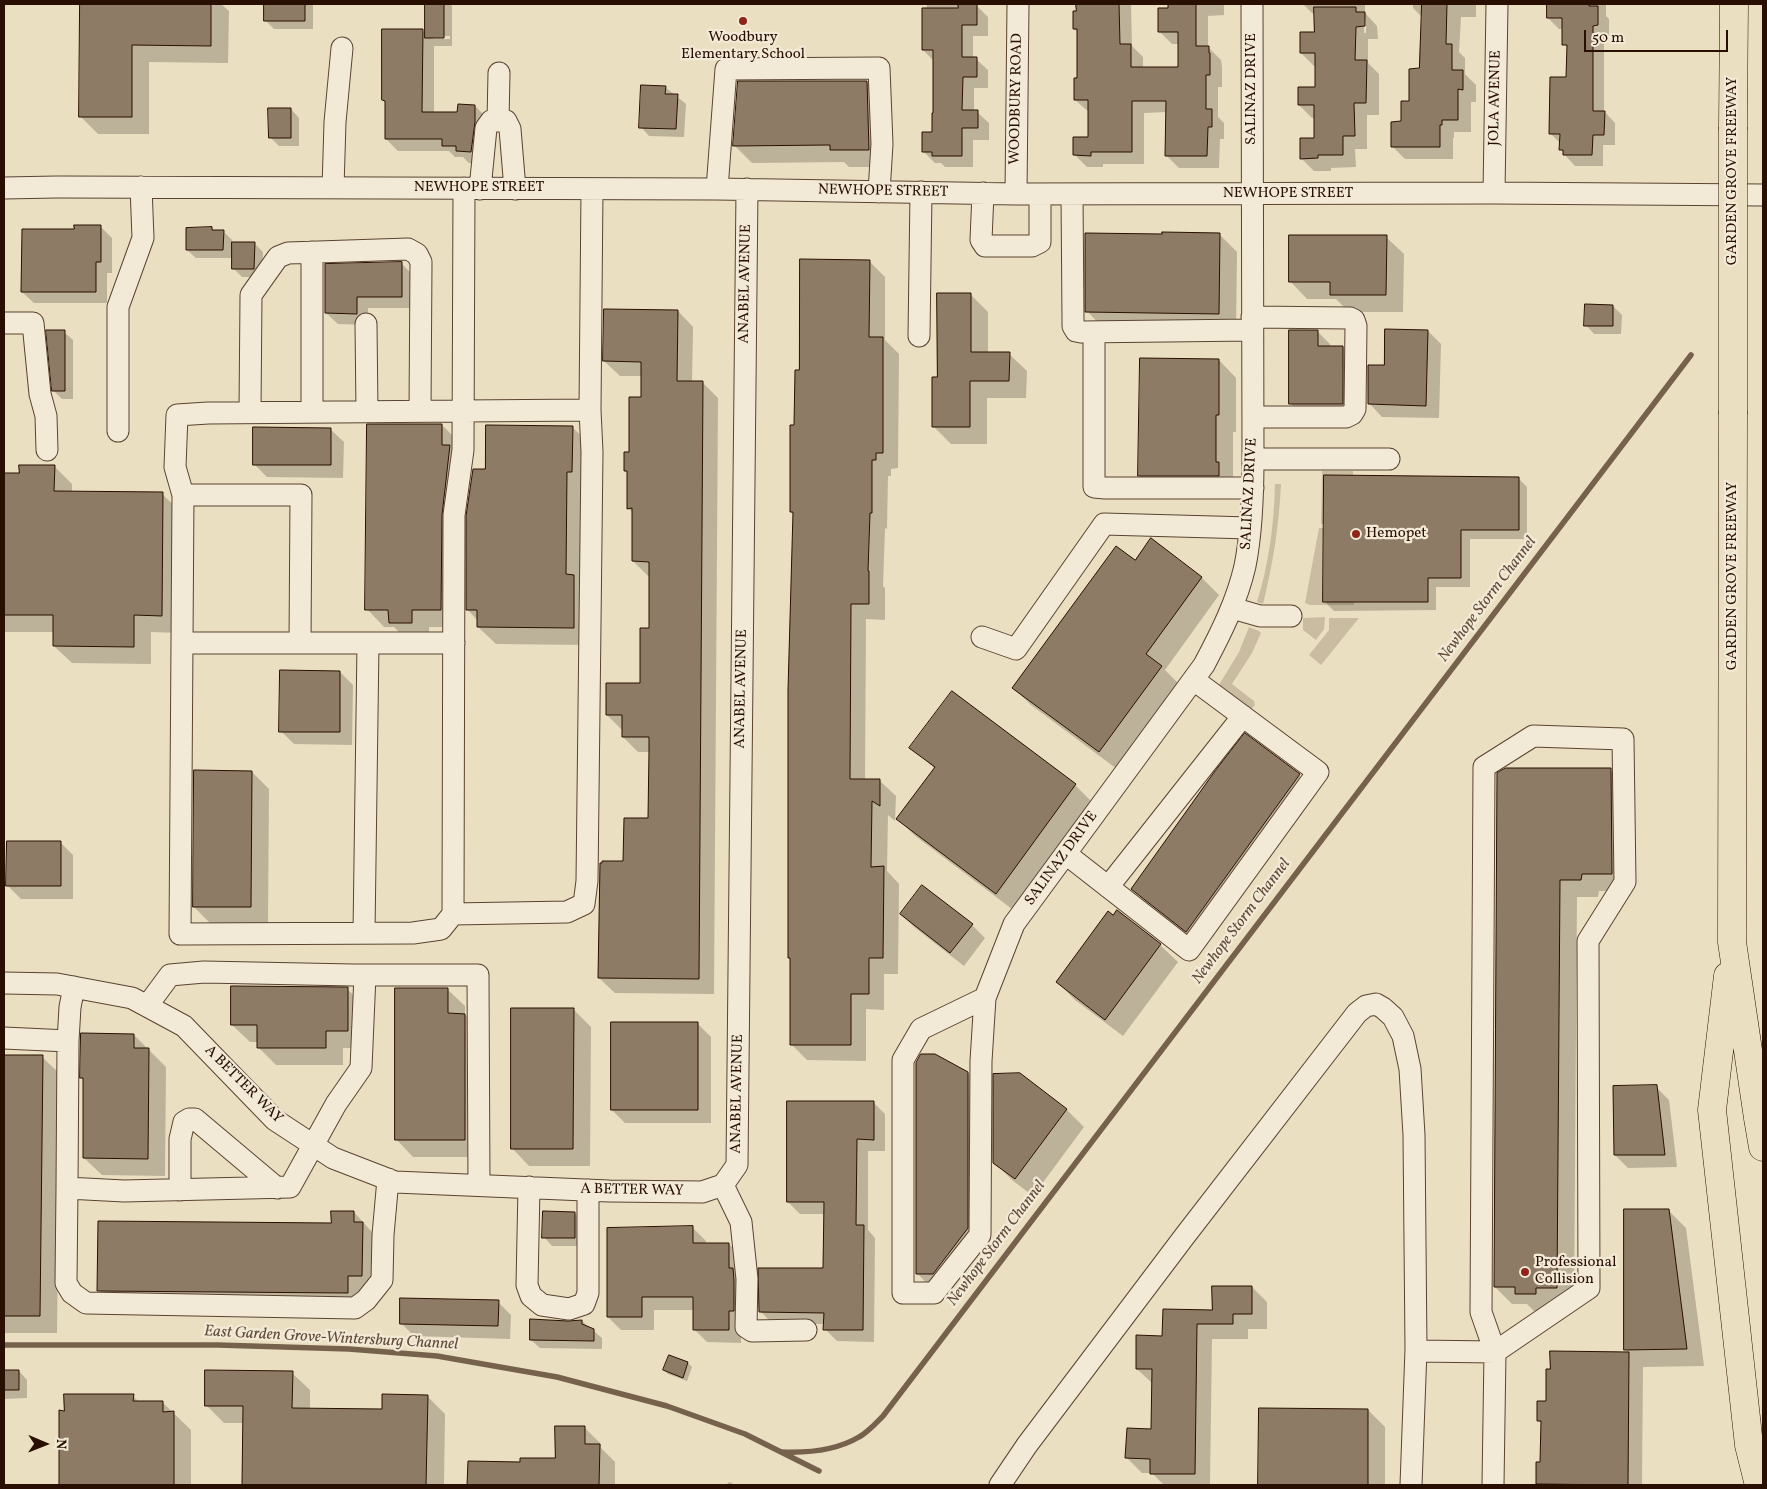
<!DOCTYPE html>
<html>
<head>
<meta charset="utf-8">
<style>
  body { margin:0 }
  #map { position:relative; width:1767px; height:1489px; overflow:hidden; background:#ebdfc1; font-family:Vollkorn,serif }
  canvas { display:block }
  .frame { position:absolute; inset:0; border:5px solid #290f01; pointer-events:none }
  .north { position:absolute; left:20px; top:1419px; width:50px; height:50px; -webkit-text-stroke:4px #f2ead7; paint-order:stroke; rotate:91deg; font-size:14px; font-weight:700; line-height:20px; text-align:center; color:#290f01 }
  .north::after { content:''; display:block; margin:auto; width:18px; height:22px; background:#290f01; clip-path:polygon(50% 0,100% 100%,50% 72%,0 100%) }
  .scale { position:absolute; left:1584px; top:30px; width:144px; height:22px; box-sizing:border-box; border:2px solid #290f01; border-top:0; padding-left:6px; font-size:15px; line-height:18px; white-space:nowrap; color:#290f01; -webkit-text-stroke:4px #f2ead7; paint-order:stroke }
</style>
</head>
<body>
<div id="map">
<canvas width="1767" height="1489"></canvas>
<div class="frame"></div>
<div class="north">N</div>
<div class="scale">50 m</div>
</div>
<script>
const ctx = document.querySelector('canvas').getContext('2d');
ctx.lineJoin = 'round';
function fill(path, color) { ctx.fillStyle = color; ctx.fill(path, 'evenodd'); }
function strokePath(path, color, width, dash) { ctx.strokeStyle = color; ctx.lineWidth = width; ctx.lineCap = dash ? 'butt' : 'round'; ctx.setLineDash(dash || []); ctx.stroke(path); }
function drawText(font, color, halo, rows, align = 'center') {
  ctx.font = font + ' Vollkorn,serif'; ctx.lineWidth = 4.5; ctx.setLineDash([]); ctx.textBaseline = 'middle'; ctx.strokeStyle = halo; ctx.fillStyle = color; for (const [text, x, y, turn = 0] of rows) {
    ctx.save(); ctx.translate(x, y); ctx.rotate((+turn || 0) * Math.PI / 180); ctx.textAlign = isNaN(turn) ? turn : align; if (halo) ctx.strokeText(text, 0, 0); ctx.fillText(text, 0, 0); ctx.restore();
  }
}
const green = new Path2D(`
  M1322,471H1353V476H1324V524H1321Z
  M1275,484H1281C1279,525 1273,564 1263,604L1257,602C1269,563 1274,525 1275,484Z
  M1319,528H1324L1323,602H1354V605H1310L1305,603Z
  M1325,617L1324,629L1316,640L1303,630V618Z
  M1329,618H1359L1321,665L1309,655L1329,630Z
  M1249,627L1259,631L1261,633L1252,653L1232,684L1254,701L1255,705L1252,708L1248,707L1219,685L1239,652Z`);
const shadow = new Path2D(`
  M82,4H221L229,11L228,63L149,62V134H98L80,116Z
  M265,4H313V29H274L265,20Z
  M427,4H450L452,6V46H434V113H459L475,106L487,118L483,163H469L463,157H455L449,151H398L386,139V103L383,100L422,30L426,34ZM433,36H450V39H433Z
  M927,4H975L988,17V36H973V59H976L988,70V88H974V112H977L989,123V140H973V167H945L941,163H935L923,151L933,133L934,61L923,50Z
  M1077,4H1131L1132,46L1143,57V68H1179V44H1172L1159,31L1169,9V4H1224V15L1208,16V47L1221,60L1222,67V87H1218V117L1224,123V139H1220L1219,168H1179L1166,155L1167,112L1144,113V164H1103V167H1087L1075,155L1089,138V112L1075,100L1078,79L1079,33L1074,29L1077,13Z
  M1303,4H1365V13L1377,26L1378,39H1368V63L1379,74V115H1367V149H1355L1356,167L1331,168V171H1314L1301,158L1315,140V118H1312L1299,105L1316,88V66H1314L1301,53L1315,34V13H1312ZM1364,18L1366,20V33H1364Z
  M1413,4H1476V17H1461L1459,52L1465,58V74L1476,85V102H1471V132H1454V138H1453V159H1405L1392,146L1410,103L1420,70L1423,18L1413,8Z
  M1548,4H1606V16L1609,19V36H1604V111L1615,123V145H1603V166H1575L1564,154L1561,149V144L1551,134L1567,78L1568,48L1564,44V29H1559L1548,18Z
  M866,82L884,99L886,167H849L844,162L752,163L734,145Z
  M665,87L686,104L684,137L649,136L641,127Z
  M291,109L299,118V146H279L270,137Z
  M100,226L112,238V273H107V303H34L22,292L75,231Z
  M211,228L214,231H223L232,240V244H255L263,252L262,277H242L233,268V258H196L187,250Z
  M1219,234L1237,252L1236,331L1104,329L1087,311Z
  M1386,237L1404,254L1403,312H1349L1336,299H1307L1290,281Z
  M869,261L885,277V340L899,354L898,468L891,469V476H888L887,529L885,528L883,586L885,588V620L866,619L865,780L880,781L896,796L895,821L888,815L887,871L899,884L898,974H884V1010L866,1009V1061L807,1060L791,1044V960L789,957L794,515L791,512L796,426L800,371Z
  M401,263L413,275V308H368V325L338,324L326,313Z
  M970,294L988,312V354H1009L1027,371L1026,398H987V444H951L933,426L938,378Z
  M1613,306L1622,315L1621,334H1594L1586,325Z
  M678,311L693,327L692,382H702L718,398L714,994L615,993L599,978L625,862L649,819L651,752H638L623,737V731L607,715L641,684L650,630V576H648L633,561V513L628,508V473L625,470L643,399V376H620L604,361Z
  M1317,331L1330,344V347H1343L1356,360L1355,416H1303L1290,403Z
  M1428,331L1441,344L1439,418L1382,417L1369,403L1385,366Z
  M64,332L73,340V399H62L53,390Z
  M1219,360L1236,378V432H1233V477L1236,480L1157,493L1140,475Z
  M442,425L459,442L458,627H429V640H407L394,627H384L367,609Z
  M572,427L590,444L591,645L496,644L478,627V621L468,610L486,470Z
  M330,429L344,442L343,478L267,477L254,464Z
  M54,466L72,484V493L162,494L180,511L179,633L151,632V664L72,663L54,646V632H4V475H20Z
  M1518,478L1527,487V539H1470V587H1436V610L1334,611L1325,602Z
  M1151,540L1202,578L1219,595L1165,670L1179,684L1117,769L1031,705L1013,688L1135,562Z
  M340,672L353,685L352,745L294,744L281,731Z
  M1245,735L1299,775L1317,793L1204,949L1150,907L1133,889Z
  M911,747L1075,785L1091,801L1012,909L914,835L898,819L935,769Z
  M1610,770L1628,787L1629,891H1599L1598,897H1577L1574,1305L1553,1311H1534L1527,1304H1512L1495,1287L1498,774Z
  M252,772L269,789L268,924H211L194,907Z
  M60,842L73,855V899H21L8,886Z
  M901,914L972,925L985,938L964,966L914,927Z
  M1160,945L1178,962L1123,1036L1075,1000L1057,982Z
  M347,989L365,1006V1048H343V1065H276L259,1048V1042H250L232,1025Z
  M447,989L465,1006V1015L482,1032V1157H413L396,1139Z
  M573,1009L591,1027L590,1166H529L512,1148Z
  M698,1024L711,1037V1123H625L612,1110Z
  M134,1035L166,1067L165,1176L102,1175L84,1158V1081L82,1078Z
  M4,1056L42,1057L60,1074L57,1333H4Z
  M968,1073L985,1091V1246L950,1291H934L917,1273Z
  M1020,1074L1067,1110L1084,1127L1033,1196L1012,1180L994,1162Z
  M1656,1087L1669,1100L1677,1167L1628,1168L1615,1155Z
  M873,1102L885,1114V1151H868V1230L875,1238L874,1342L837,1341L825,1329V1324L772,1323L760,1311L824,1269L825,1214H800L788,1202Z
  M1668,1210L1686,1228L1704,1366L1643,1367L1642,1485H1539L1538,1483L1542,1463V1424L1538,1420L1547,1402L1551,1370V1352L1629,1353L1625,1349Z
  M354,1212L380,1241L365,1310L116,1308L99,1290L332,1224Z
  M574,1213L583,1221V1246H552L544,1237Z
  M693,1228L706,1241V1244H729L742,1257L741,1343L707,1342L694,1329L695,1310H654V1330H621L608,1317Z
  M1252,1287L1267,1302V1329H1248V1339H1212L1210,1485H1164L1152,1473H1142L1126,1457L1152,1431L1153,1384L1137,1369L1163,1337L1214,1311Z
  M498,1302L511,1315L510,1339L414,1336L401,1323Z
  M582,1321L602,1338V1349L540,1348L531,1340Z
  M669,1357L688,1363L692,1367L687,1381L668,1374L664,1370Z
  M4,1371H19L27,1380V1398L4,1399Z
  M292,1373L310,1390V1409L383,1410L427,1396L445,1414L444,1485H243L244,1423H224L206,1405Z
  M133,1396L139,1402H162L191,1430V1485H60V1412Z
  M1260,1409L1368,1410L1385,1427V1485H1259Z
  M585,1428L601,1444V1448L615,1462V1485H469V1462L521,1463L556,1460Z
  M729,1482L736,1485H726Z`);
const stream = new Path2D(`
  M4,1345H218L349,1349L437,1356L557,1377L667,1406L745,1434L819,1471
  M782,1452C807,1453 837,1450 859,1437C868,1432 876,1423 883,1416L1691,355`);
const building = new Path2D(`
  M80,4H211V46L132,45V117H79Z
  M264,4H305V21H264Z
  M425,4H444V38H425Z
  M958,4H977V25H962V57H977V77H963L962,110H978V128H962V156H932V152H922V132H932V113H933V50H922V8H958Z
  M1076,4H1119L1120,44H1131V67H1178V32H1158V8H1168V4H1196V46H1209V53H1210V75H1206V109H1212V127H1208L1207,156H1165L1166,101H1132V152H1091V156L1073,155V137H1088V100H1074V78H1077V29H1073V11H1076Z
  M1422,4H1447L1446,44H1452V70H1463V90L1458,89V120H1442V125H1440V147H1391V122L1401,121V101H1409V69L1419,68Z
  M1547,4H1589V6H1598V25L1593,26V111H1605L1604,135H1593L1592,155H1563V150H1559L1560,134H1549L1550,77H1566L1567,45H1562V18H1547Z
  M1314,7H1356V12H1365V26L1356,27L1355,60H1367L1366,103H1354L1355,136H1343V155H1318V158L1300,159V138H1314V105H1298V87H1315V53H1300V32H1314Z
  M382,29H423L422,112H457L458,104L475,105V122L471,152L456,151V146H442V139H385V101L382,100Z
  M738,81H867L869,150H830V145L733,146Z
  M641,85L666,86L665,94H678L676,129L639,128Z
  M268,108H291V138H269Z
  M74,225H101V262H96V292H21L22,229H74Z
  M212,227V230H224L223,250H186V228Z
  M1162,232L1220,233L1219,314L1085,312V233L1162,234Z
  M1289,235H1387L1386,295H1330V282H1289Z
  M232,242H255L254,269H232Z
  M800,259L870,260L869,337H883V453H876V460H872V513H870L868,571H869V604H851L850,779H880V806L872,801L871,867L884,866L883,958H869V994H851V1045H790V958H788V690L793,512H790V425H794L795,370H799Z
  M402,262V297H357V314L325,313V264Z
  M937,293H971V352H1010L1009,381H970V427H932V377H937Z
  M1585,304L1613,305V326H1584Z
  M604,309L678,310L677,381H703L699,979L598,978L600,863H602V861H623L624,818H648L649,751V737H622V715H606V683H640V628H649V562L632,561V508L627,509V471H624V452H629V397H641V362L603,361Z
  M1385,329L1428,330L1426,406L1368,404V365H1384Z
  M46,330H65V391H52Z
  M1289,330H1318V346H1343V404H1289Z
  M1140,358L1219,359V415H1216V462H1219V476H1138Z
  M367,424H442V445H450L442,515L441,610H412V623H389L388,610H365Z
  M486,425L573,426L572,472H567L566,574L574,575V628L477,627V610H466V516L473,469H485Z
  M253,427L331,428V465H253Z
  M19,465H55L54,491L163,492L162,616L134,615V647L53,646V615H4V473H19Z
  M1324,475L1519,477V530H1461V578H1428V602H1323Z
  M1151,538L1202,577L1146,654L1162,666L1099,752L1012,688L1116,546L1135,560Z
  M280,670L340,671V732H279Z
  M952,691L1076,784L996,894L896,819L935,767L909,748Z
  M1245,733L1300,774L1186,932L1131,889L1215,771Z
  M1506,768H1611L1612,874H1582L1581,880H1560L1557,1288H1536V1294H1515V1287H1494L1497,773Z
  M194,770L252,771L251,907H193Z
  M7,841H61V886H6Z
  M922,885L973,924L950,953L900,914Z
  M1117,910L1161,944L1105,1020L1056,982L1108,911L1113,915Z
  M231,986L348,987V1031H326V1048H257V1025H231Z
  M395,988H448V1013L465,1014V1140H395Z
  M511,1008H574L573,1149H511Z
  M611,1022H698V1110H611Z
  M81,1033L134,1034V1048H149L148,1159L83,1158V1078H80Z
  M921,1054H935L968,1072V1228L933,1274H916V1063Z
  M4,1055H43L40,1316H4Z
  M1020,1073L1067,1109L1015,1179L993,1163V1074Z
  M1657,1085L1665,1155H1614L1613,1086Z
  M787,1101H874V1140L857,1139L856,1225H864L863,1330H823L824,1313L759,1312L758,1268H823L824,1202H787Z
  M1624,1209H1669L1687,1349L1624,1350Z
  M331,1211H354V1222H363L362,1276H348V1293L97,1291L98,1221L331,1223Z
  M543,1211L575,1212V1238H542Z
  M693,1226V1243H729V1268H733L734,1280V1311H729V1330H693V1297H642V1317H607V1228Z
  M1212,1286H1252V1314H1233V1324H1197L1195,1474H1150V1459L1125,1458L1127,1428L1151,1429L1152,1369H1136V1335L1162,1336L1163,1309L1212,1310Z
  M400,1298L499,1300L498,1326L400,1324Z
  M530,1319L568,1321L582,1320V1324L594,1329V1341L530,1340Z
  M1550,1351L1629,1352L1628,1485L1536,1484V1462H1540L1541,1421H1537V1401H1546V1369H1550Z
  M669,1355L688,1362L683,1378L663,1370Z
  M4,1370H19V1390H4Z
  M205,1370L293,1371L292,1408L382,1409V1394L428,1395L426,1485H242L243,1406H205Z
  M64,1394H134L133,1401H163V1412L174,1411V1485H59V1410L64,1411Z
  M1259,1408L1368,1409V1485H1258Z
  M555,1426H585V1444H600L599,1485H467L468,1461L520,1462V1458H555Z`);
const minor = new Path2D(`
  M498,121L499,73
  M4,188L57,187L717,189L1016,194L1494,193L1763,195
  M333,188L335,122L342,48
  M464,188L463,450L454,515L453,914L441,929L413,933L180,934L183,495L175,467L177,415L208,413L590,410L592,189
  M480,189L486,128L491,121H506L510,129L515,189
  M717,189L726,69L879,68L882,144L879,192
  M983,193L981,240L985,246H1032L1040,242V194
  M1494,193L1497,4
  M1016,194L1018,4
  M1072,194L1073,320V326L1076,331L1081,332L1252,330
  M1252,317L1350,318L1354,320L1356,326L1355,409L1352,414L1346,417H1253
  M4,323H33L40,394L46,416L47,450
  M366,324L367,411
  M1094,332V487L1105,488H1253
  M919,336L921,192
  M250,412L251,295L278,257L288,253L408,249L417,254L421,262L420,411
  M312,412V252
  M118,431V307L143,238L141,187
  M1253,459H1389
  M183,495H301L300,643
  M1232,608L1260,616H1291
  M982,637L1016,649L1104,524L1250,528
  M182,643H454
  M1066,854L1189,950L1318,772L1194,680
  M1108,887L1243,716
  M453,914L567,912L584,904L587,881L592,452L590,410
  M364,933L368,643
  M4,983L57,984L132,998L184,1026L275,1120L333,1158L395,1182L609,1191L702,1192L723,1185
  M985,998L921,1029L903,1060V1293H934L980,1235L981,1061L985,998L1014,924L1204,665C1221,633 1237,601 1245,566C1252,531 1253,494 1253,459L1252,4
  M147,1006L170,975L204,972L353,975H478L479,1185
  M4,1038L68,1041L70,1007L74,987
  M68,1041L67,1188L124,1191L290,1187L336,1104L361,1068L365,975
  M723,1185L737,1165L747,189
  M723,1185L741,1222L747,1279L746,1327L752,1331L806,1330
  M529,1187L527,1285L531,1296L542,1305L569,1309L584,1304L588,1293V1190
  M67,1188L66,1283L72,1293L86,1303L355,1308L366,1300L382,1280L383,1235L388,1179
  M180,1190V1139L184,1122L189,1119H195L277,1188
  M1416,1351L1495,1352L1589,1288L1588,941L1625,882L1623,739L1533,736L1484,767L1481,1312L1495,1352L1493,1485
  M1000,1485L1027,1445L1184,1237L1357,1013L1366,1006L1376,1004L1383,1008L1393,1017L1403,1036L1410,1069L1414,1135L1416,1349L1411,1485`);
const highway = new Path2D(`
  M1733,127L1734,4
  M1733,414L1732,942L1758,1118L1763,1147
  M1728,976L1712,1110L1749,1445L1759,1485`);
const highwayBridge = new Path2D(`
  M1733,414V127`);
const markers = [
  [743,21,5,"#8f2418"],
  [1356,534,5,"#8f2418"],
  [1525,1272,5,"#8f2418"]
];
const poiNames = [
  ["Woodbury",743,38,"center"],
  ["Elementary School",743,55,"center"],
  ["Hemopet",1366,534],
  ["Professional",1535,1263],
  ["Collision",1535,1280]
];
const streetNames = [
  ["SALINAZ DRIVE",1252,89,-90],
  ["JOLA AVENUE",1496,98,-89],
  ["WOODBURY ROAD",1017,99,-89],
  ["GARDEN GROVE FREEWAY",1733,171,-90],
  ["NEWHOPE STREET",479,188],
  ["NEWHOPE STREET",883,192,1],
  ["NEWHOPE STREET",1288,194],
  ["ANABEL AVENUE",746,284,-89],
  ["SALINAZ DRIVE",1250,494,-87],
  ["GARDEN GROVE FREEWAY",1733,576,-90],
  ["ANABEL AVENUE",742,689,-89],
  ["SALINAZ DRIVE",1062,859,-54],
  ["A BETTER WAY",243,1085,45],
  ["ANABEL AVENUE",738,1094,-89],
  ["A BETTER WAY",632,1191,1]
];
const waterNames = [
  ["Newhope Storm Channel",1488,600,-53],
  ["Newhope Storm Channel",1242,922,-53],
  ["Newhope Storm Channel",997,1244,-53],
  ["East Garden Grove-Wintersburg Channel",331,1339,3]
];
fill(green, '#cabca0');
fill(shadow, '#0003');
strokePath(stream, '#76614d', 5.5);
fill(building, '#8e7b65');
strokePath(building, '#290f01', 1);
strokePath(minor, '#5a4331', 23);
strokePath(highway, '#290f01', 29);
strokePath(minor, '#f2ead7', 21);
strokePath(highway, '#ebdfc1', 28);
strokePath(highwayBridge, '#290f01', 29, []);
strokePath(highwayBridge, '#ebdfc1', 28);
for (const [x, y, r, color] of markers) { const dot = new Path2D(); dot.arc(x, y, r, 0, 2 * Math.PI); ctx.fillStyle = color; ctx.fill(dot); strokePath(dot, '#f2ead7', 2); }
drawText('15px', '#290f01', '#f2ead7', poiNames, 'left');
drawText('15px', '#290f01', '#f2ead7', streetNames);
drawText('italic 16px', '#634d3a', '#f2ead7', waterNames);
</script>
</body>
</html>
